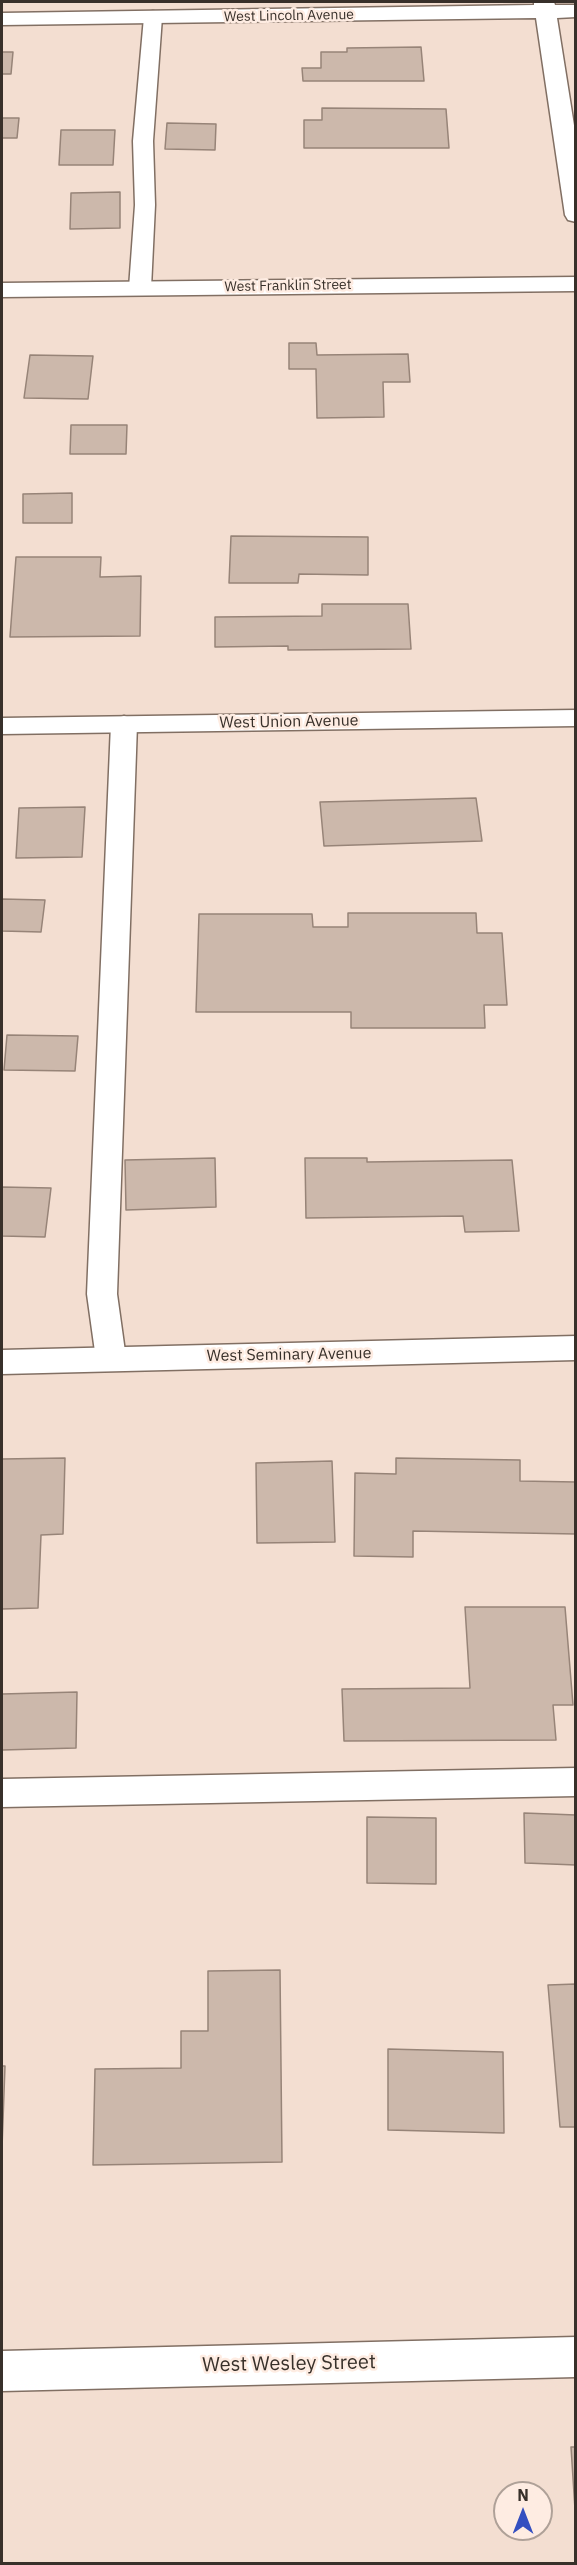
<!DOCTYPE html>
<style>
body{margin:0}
#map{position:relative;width:577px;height:2565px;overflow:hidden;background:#f3ded1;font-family:"IBM Plex Sans",sans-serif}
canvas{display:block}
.frame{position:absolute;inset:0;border:3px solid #38302a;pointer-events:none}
.north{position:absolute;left:493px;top:2481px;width:60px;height:60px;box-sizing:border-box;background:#feece2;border:2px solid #afa198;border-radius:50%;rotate:0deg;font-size:16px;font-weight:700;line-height:24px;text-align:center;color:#38302a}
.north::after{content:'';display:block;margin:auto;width:21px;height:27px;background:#344fc0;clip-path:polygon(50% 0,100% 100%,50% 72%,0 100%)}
</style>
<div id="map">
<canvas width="577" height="2565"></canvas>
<div class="frame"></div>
<div class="north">N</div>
</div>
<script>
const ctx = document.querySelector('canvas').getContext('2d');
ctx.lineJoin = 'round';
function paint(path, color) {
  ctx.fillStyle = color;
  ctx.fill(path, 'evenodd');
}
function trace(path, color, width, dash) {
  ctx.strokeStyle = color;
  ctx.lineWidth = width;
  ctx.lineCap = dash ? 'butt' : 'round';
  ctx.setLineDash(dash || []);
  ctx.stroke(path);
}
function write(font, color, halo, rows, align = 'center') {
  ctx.font = font + ' "IBM Plex Sans",sans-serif';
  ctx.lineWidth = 5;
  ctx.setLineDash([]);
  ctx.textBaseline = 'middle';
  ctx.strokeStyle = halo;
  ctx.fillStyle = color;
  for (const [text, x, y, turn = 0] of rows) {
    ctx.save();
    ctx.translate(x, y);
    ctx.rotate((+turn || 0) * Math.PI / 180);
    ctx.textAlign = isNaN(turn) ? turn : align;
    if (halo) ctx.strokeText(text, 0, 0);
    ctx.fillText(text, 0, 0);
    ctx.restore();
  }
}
const building = new Path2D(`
 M421 47 424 81H303L302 68H321V52H347V48Z
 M2 52H13L11 74H2Z
 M322 108 446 109 449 148H304V120H322Z
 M2 118H19L17 138H2Z
 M167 123 216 124 215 150 165 149Z
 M61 130H115L113 165H59Z
 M120 192V228L70 229 71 193Z
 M289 343H316L317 355 408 354 410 382H383L384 417 317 418 316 369H289Z
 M30 355 93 356 88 399 24 398Z
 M71 425H127L126 454H70Z
 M72 493V523H23V494Z
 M231 536 368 537V575L299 574 298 583H229Z
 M16 557H101L100 577 141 576 140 636 10 637Z
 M322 604H408L411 649 288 650V646L215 647V617L322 616Z
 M476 798 482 841 324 846 320 802Z
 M85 807 82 857 16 858 19 808Z
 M2 899 45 900 41 932 2 931Z
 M348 913H476L477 933H502L507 1005H484L485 1028H351V1012H196L199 914H312L313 927H348Z
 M7 1035 78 1036 75 1071 4 1070Z
 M215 1158 216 1207 126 1210 125 1160Z
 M305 1158H367V1162L512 1160 519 1231 465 1232 463 1216 306 1218Z
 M2 1187 51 1188 45 1237 2 1236Z
 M65 1458 63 1534 41 1535 38 1608 2 1609V1459Z
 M396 1458 520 1460V1481L576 1482V1534L413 1531V1557L354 1556 355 1473 396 1474Z
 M332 1461 335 1542 257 1543 256 1463Z
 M465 1607H565L573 1705H553L556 1740 344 1741 342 1689 470 1688Z
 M77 1692 76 1748 2 1750V1694Z
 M524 1813 576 1815V1865L525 1863Z
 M367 1817 436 1818V1884L367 1883Z
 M280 1970 282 2162 93 2165 95 2069 181 2068V2031H208V1971Z
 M576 1984V2127H560L548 1985Z
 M388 2049 503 2052 504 2133 388 2130Z
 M2 2066H5L2 2148Z
 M571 2447H576V2525Z`);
const service = new Path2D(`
 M153 11 160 13 162 17 153 141 155 205 151 288 148 293 140 294 132 293 129 288 135 205 133 141 144 17 146 13Z
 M124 716 133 719 137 724 117 1294 126 1359 122 1367 111 1370 100 1367 96 1359 87 1294 111 724 115 719Z
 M576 1768V1796L2 1807V1779Z`);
const minor = new Path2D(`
 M534 2H554L555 5H576V17L557 18 576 138V222L568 220 565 215 536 18 2 25V13L534 5Z
 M576 277V291L2 297V283Z
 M576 710V726L2 734V718Z
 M576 1336V1360L2 1374V1350Z`);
const tertiary = new Path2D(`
 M576 2337V2377L2 2391V2351Z`);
const farStreetnames = [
 ["West Lincoln Avenue",289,16,-1],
 ["West Franklin Street",288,286,-1]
];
const streetNames = [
 ["West Union Avenue",289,722,-1],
 ["West Seminary Avenue",289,1355,-1]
];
const nearStreetnames = [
 ["West Wesley Street",289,2364,-1]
];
paint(building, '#ccb8ab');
trace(building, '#978478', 1.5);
trace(service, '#816f63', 3);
trace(minor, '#816f63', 3);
trace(tertiary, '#816f63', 3);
paint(service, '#fff');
paint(minor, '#fff');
paint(tertiary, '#fff');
write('14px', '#38302a', '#feece2', farStreetnames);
write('16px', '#38302a', '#feece2', streetNames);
write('20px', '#38302a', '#feece2', nearStreetnames);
</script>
